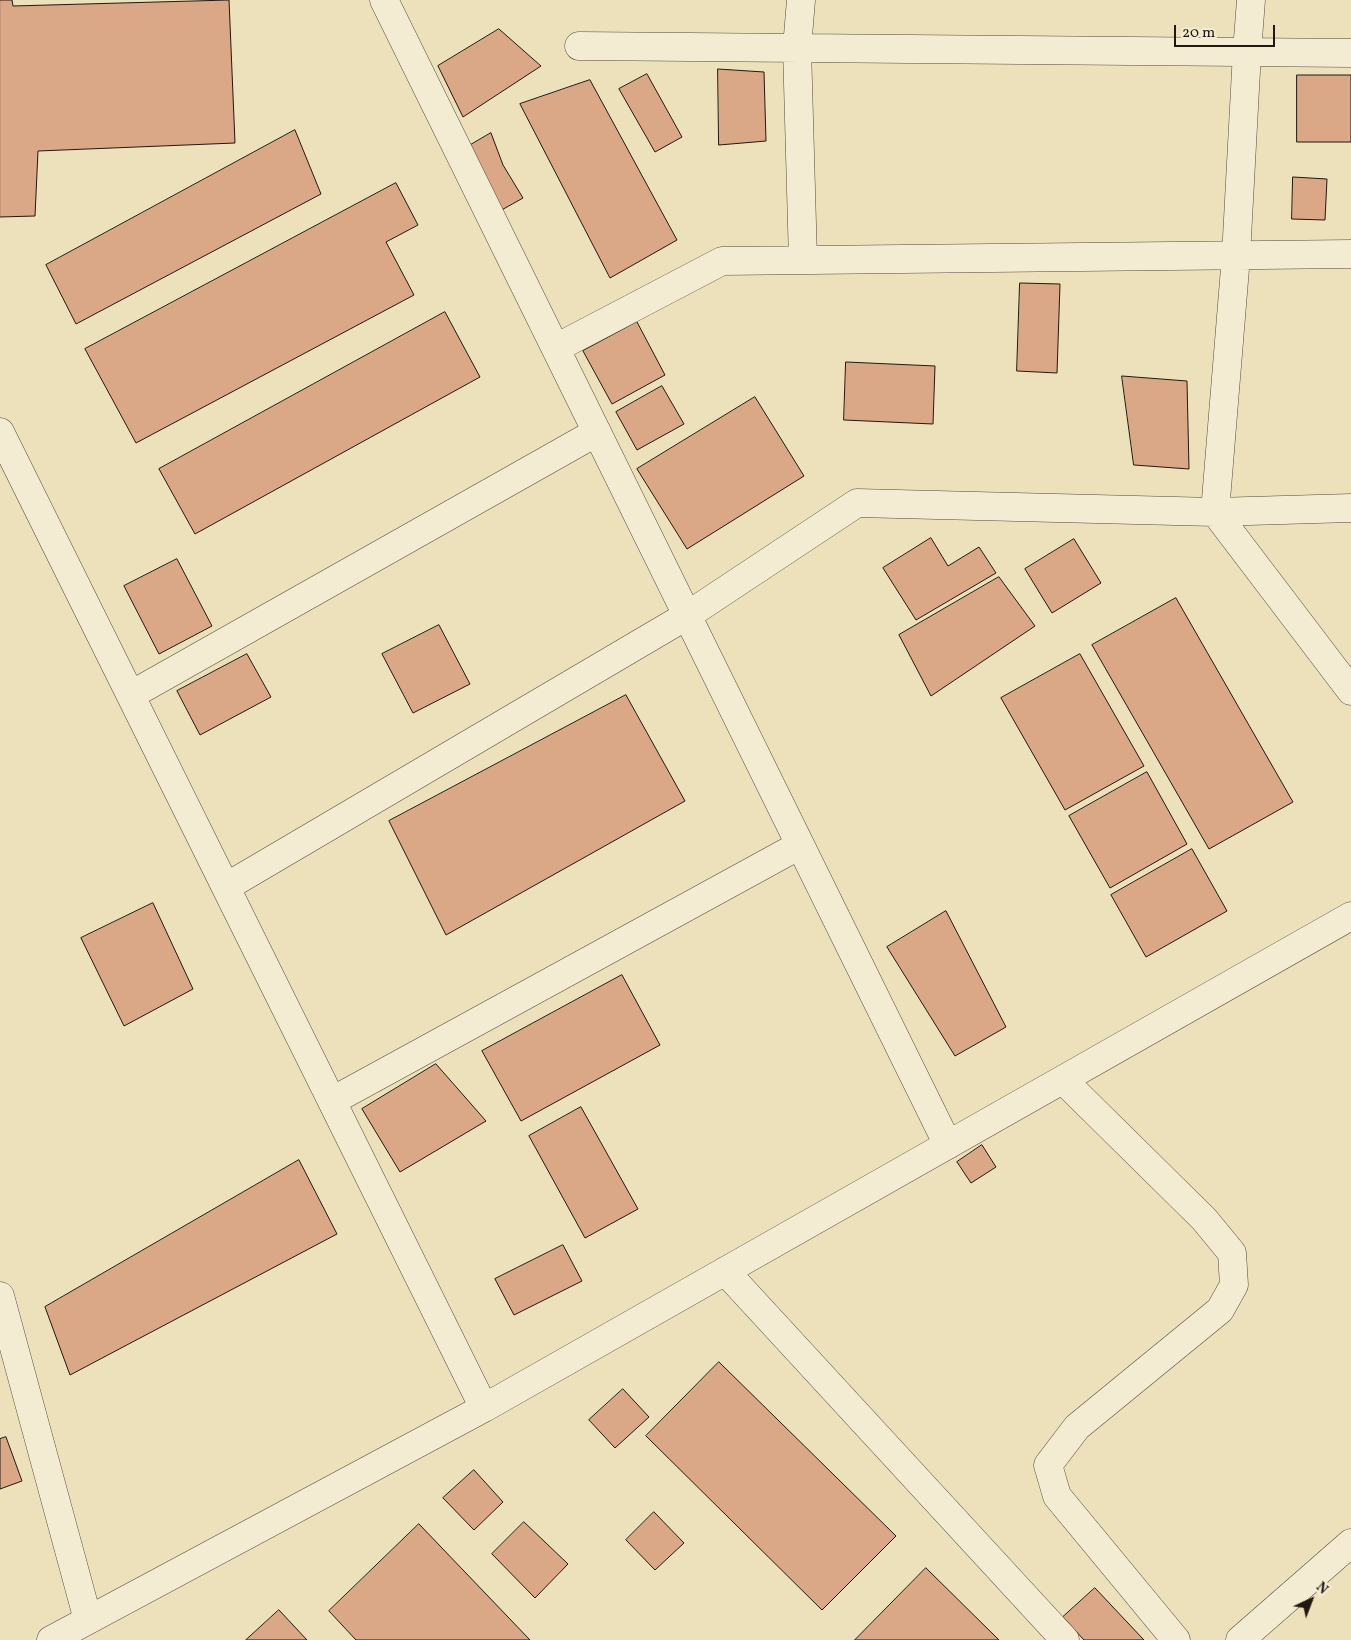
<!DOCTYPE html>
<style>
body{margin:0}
#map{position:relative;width:1351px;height:1640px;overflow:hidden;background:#ece1bb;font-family:Vollkorn,serif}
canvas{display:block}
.north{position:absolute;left:1286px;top:1575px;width:50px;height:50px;-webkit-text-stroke:4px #f3ecd3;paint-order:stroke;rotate:43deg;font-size:14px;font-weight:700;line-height:20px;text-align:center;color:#231711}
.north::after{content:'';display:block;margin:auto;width:18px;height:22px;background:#231711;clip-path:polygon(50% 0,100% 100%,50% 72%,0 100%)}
.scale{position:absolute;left:1174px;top:25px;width:101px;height:22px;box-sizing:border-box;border:2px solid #231711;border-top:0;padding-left:6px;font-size:15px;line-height:18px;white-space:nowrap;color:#231711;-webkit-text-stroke:4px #f3ecd3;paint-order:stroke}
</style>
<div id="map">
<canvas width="1351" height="1640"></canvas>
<div class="north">N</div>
<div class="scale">20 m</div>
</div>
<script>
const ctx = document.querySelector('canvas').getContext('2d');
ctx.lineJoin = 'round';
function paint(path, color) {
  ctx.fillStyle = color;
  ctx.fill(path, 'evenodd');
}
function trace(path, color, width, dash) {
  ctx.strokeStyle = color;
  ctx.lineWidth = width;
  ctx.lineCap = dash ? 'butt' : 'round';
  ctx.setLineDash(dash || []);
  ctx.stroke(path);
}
const building = new Path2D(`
 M0 0H12L13 6 229 0 235 143 38 151 35 216 0 217Z
 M499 29 541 66 463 117 438 66Z
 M718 69 764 72 766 141 719 145Z
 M647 74 682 137 655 152 619 89Z
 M1297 75H1351V142H1297Z
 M590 80 677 240 610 278 520 104Z
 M295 130 321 194 76 324 46 265Z
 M491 133 503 165 523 198 498 212 462 150Z
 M1293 177 1327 179 1325 220 1292 219Z
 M396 183 418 225 386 242 414 295 136 443 85 349Z
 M1020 283 1060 284 1057 373 1017 371Z
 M445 312 480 377 195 534 159 469Z
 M637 322 665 375 612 404 583 351Z
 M846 362 935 366 933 424 844 420Z
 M1122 376 1187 381 1189 469 1134 465Z
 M662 386 684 424 637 450 616 412Z
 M755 397 804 476 687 549 637 469Z
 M931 538 948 566 979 547 996 573 916 620 883 568Z
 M1074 539 1101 583 1052 613 1025 569Z
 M177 559 212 626 159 654 124 586Z
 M999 577 1035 626 931 696 899 635Z
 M1176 598 1293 802 1209 849 1092 645Z
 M439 625 470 684 413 713 382 654Z
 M247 654 271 697 200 735 177 691Z
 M1080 654 1144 766 1065 810 1001 698Z
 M626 695 685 801 446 935 389 821Z
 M1147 772 1187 844 1110 888 1069 816Z
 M1192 849 1227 911 1146 957 1111 895Z
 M153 903 193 989 124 1026 81 938Z
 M946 911 1006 1027 955 1056 887 947Z
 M622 975 660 1045 521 1121 482 1051Z
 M436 1064 486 1121 400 1172 362 1109Z
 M581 1107 638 1209 585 1238 529 1136Z
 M982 1145 996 1167 971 1183 957 1162Z
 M299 1160 337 1234 70 1375 45 1307Z
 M563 1245 582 1281 514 1315 495 1279Z
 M719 1362 896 1536 822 1610 646 1436Z
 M623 1389 649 1417 615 1448 589 1420Z
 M6 1437 22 1481 0 1489V1439Z
 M474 1470 503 1502 474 1530 443 1498Z
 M654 1512 684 1543 655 1570 626 1540Z
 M524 1522 568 1564 535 1598 492 1554Z
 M419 1524 530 1640H356L329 1611Z
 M926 1568 999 1640H855Z
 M1095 1588 1144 1640H1084L1063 1617Z
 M279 1610 307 1640H246Z`);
const minor = new Path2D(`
 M384 0 948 1145
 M801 0 797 48 803 260
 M1251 0 1247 52 1236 256 1215 512 1351 691
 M579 46 1351 53
 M556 348 722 261 1351 254
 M0 432 484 1408
 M131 695 597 432
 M226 887 688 615 857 503 1215 512 1351 508
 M1063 1080 1204 1219 1232 1253 1234 1285 1220 1310 1077 1427 1048 1465 1057 1496 1176 1640
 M332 1101 800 845
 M725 1271 1065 1640
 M0 1296 88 1620
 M51 1640 484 1408 1351 916
 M1240 1640 1351 1543`);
paint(building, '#daa886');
trace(building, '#231711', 1);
trace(minor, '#554a3c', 29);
trace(minor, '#f3ecd3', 28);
</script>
